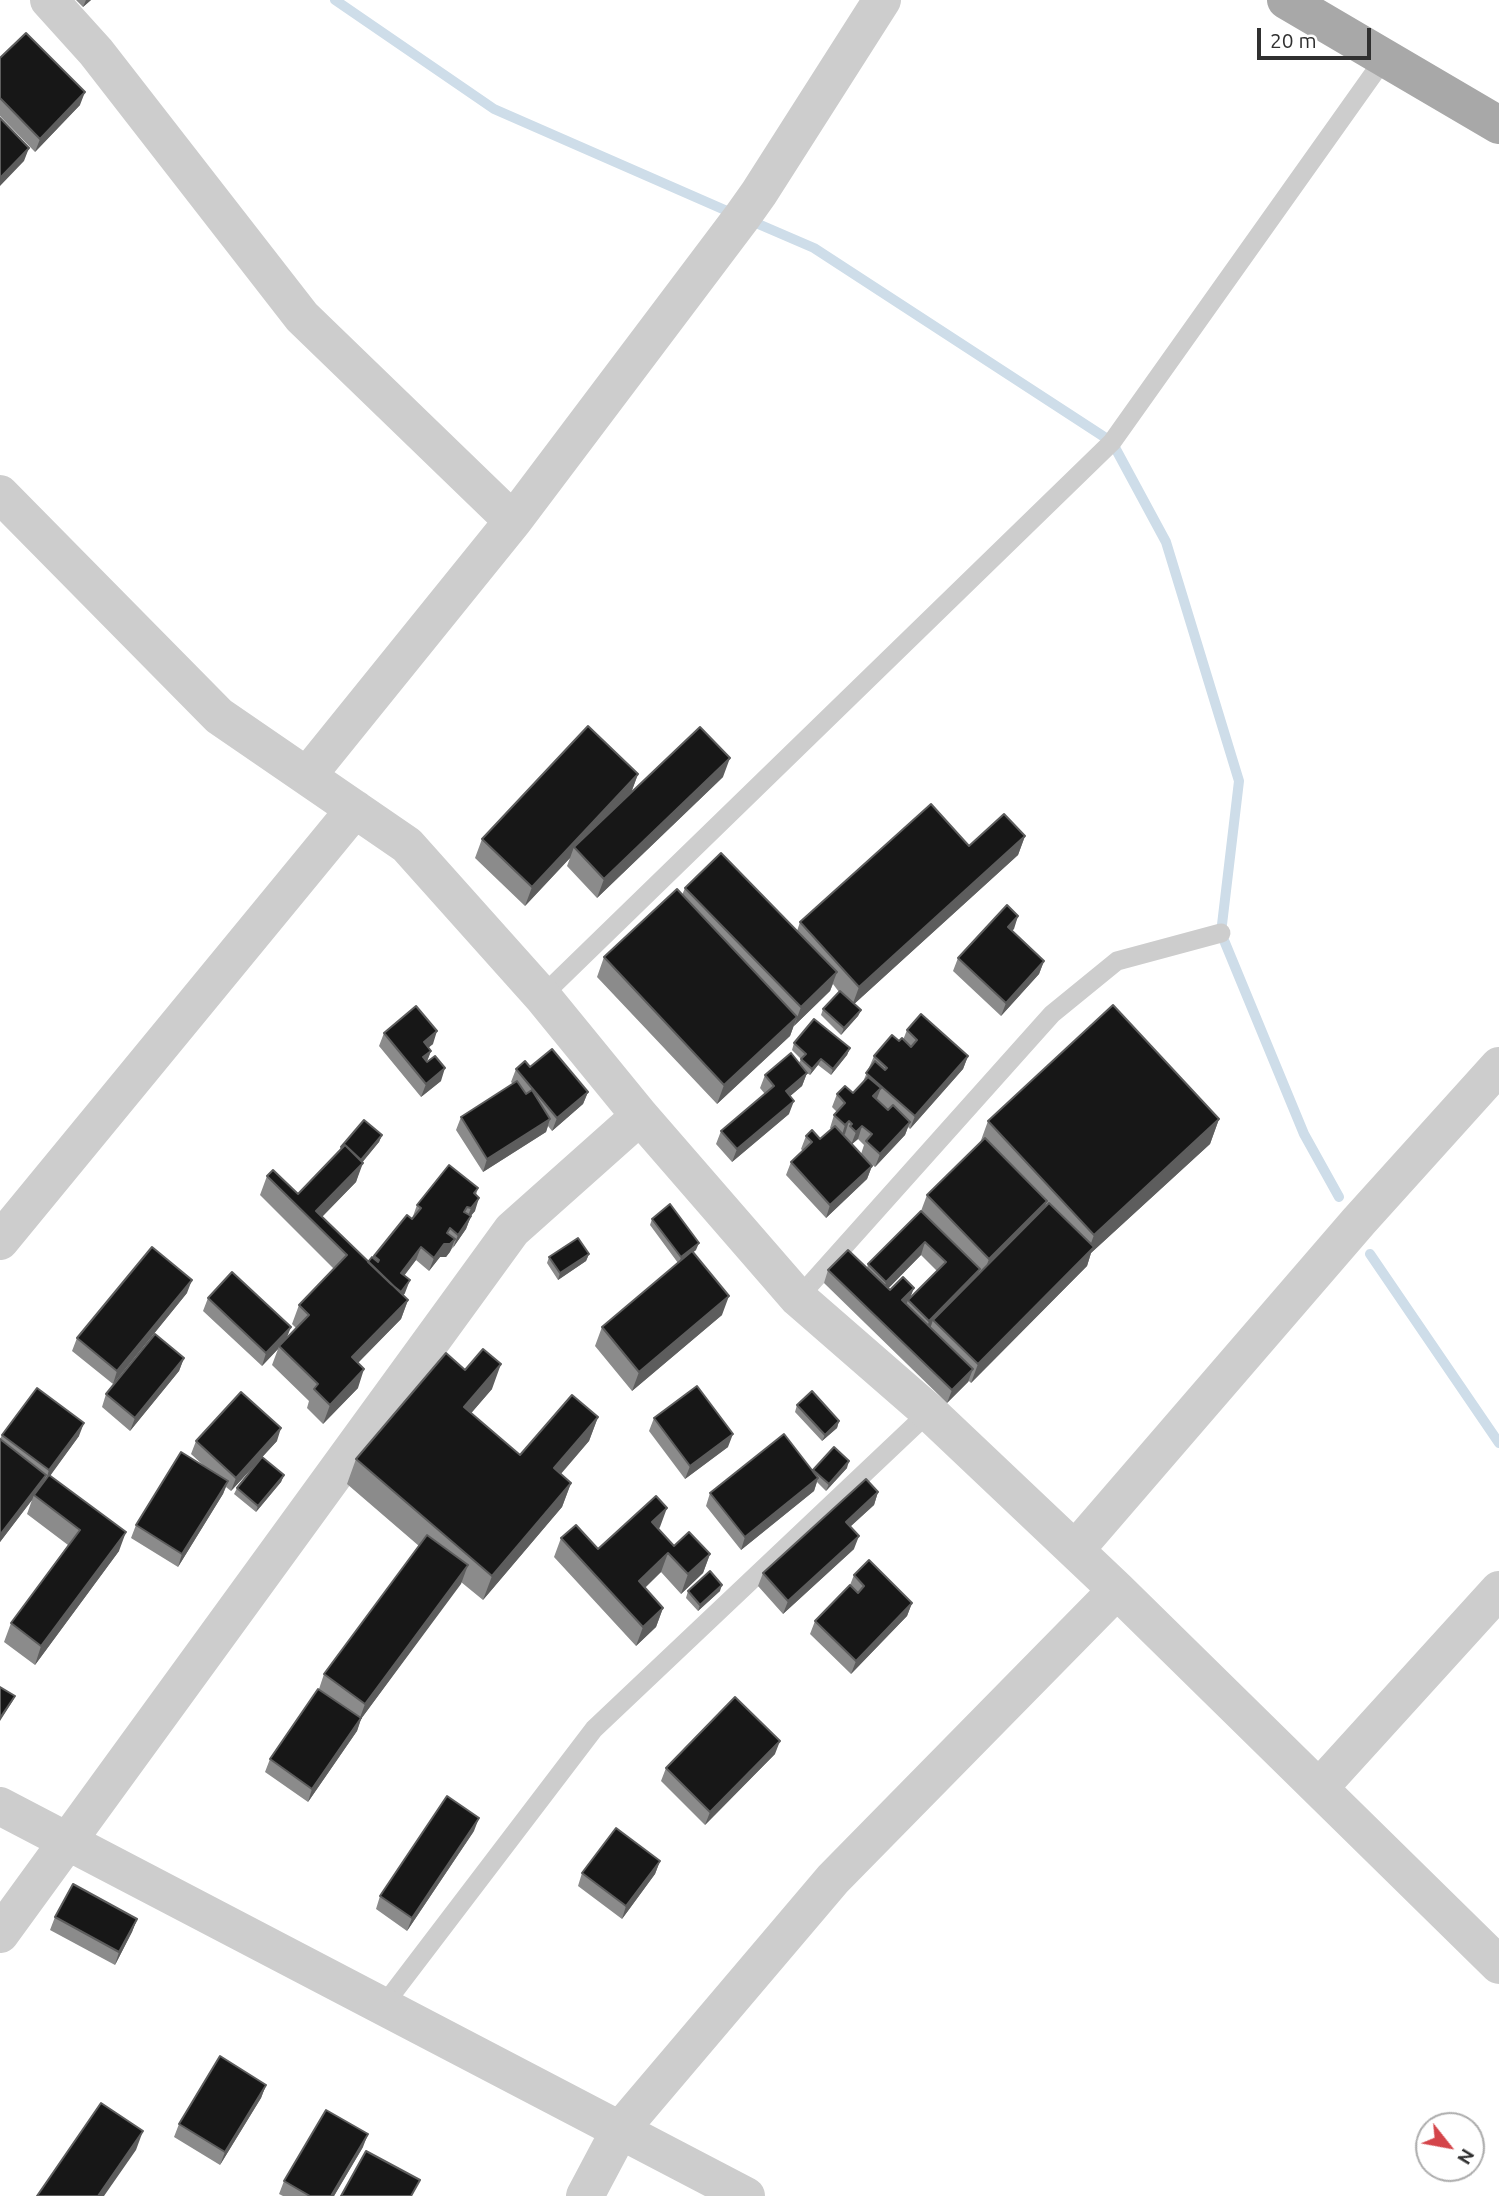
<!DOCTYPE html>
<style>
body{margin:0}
#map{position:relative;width:1499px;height:2196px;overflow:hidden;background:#fff;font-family:Ubuntu,sans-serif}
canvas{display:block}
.north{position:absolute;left:1415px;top:2112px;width:70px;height:70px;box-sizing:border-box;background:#fff;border:2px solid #acacac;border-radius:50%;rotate:121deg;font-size:19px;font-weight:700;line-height:28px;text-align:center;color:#303030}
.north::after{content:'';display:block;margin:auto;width:24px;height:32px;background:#d4454a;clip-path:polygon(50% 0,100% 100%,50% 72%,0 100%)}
.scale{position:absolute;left:1257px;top:28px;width:114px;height:32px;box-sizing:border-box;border:4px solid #303030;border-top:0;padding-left:9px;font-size:21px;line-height:24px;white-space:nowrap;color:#303030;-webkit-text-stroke:5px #fff;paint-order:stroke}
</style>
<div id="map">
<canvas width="1499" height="2196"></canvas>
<div class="north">N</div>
<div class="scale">20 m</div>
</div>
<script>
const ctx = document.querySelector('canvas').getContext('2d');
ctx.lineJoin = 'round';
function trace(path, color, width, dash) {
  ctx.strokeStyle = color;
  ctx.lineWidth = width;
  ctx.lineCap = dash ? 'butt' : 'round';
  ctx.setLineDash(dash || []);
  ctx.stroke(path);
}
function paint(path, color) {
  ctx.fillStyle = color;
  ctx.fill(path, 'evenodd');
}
const stream = new Path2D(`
 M335 0 494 109 734 214
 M749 220 814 248 1112 442 1166 542 1239 781 1221 933 1304 1134 1339 1197
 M1370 1254 1499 1443`);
const lane = new Path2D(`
 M542 996 1112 442 1384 59
 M798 1298 1052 1014 1117 961 1221 933
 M383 2006 594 1729 929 1412`);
const street = new Path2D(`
 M49 0 96 52 302 317 513 521
 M0 494 219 716 407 845 542 996 640 1116 798 1298 929 1412 1117 1590 1499 1965
 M307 776 513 521 742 217 759 193 882 0
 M0 1241 355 809
 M1075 1550 1359 1221 1499 1066
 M1319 1788 1499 1590
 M0 1806 746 2196
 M0 1934 512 1230 640 1116
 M585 2196 620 2130 833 1879 1117 1590`);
const primary = new Path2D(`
 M1286 0 1499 125`);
const wall = new Path2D(`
 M76 0H91L83 7Z
 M0 58 80 105 35 152 0 116Z
 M638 774 631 793 723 777 597 898 567 866 570 858 525 906 475 858 482 839Z
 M1025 836 1018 855 854 1004 861 1010 858 1016 841 1035 821 1015 823 1009 839 992 833 984 830 991 794 1026V1025L790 1036 717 1104 597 977 604 957 682 895 685 888 797 931 800 922 969 846Z
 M1018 916 1012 931 1044 961 1039 974 1001 1016 953 971 958 958Z
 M907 1030 968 1056 963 1069 910 1129 908 1127 905 1135 875 1167 863 1157 872 1166 867 1179 826 1218 786 1175 791 1162 803 1151 801 1149 806 1136 820 1139 831 1129 830 1128 834 1115 837 1112 832 1107 837 1094 853 1093 862 1084 874 1056 903 1040ZM858 1139 864 1145 861 1154 852 1144Z
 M384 1033 433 1044 428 1048 431 1051 427 1061 441 1081 421 1097 379 1046Z
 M794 1043 850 1048 847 1055 831 1075 818 1065 810 1075 807 1073 802 1086 790 1096 789 1114 732 1162 716 1144 721 1131 765 1094 760 1088 765 1075 799 1063 801 1059 792 1050Z
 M530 1067 588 1092 583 1104 552 1131 548 1126 546 1132 483 1172 456 1130 461 1117 513 1084 511 1082 516 1069Z
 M1219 1119 1210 1144 1091 1253 1087 1266 971 1383 969 1381 947 1403 824 1283 828 1270 867 1268 868 1264 921 1211 927 1195 980 1143 988 1121ZM921 1255 937 1271 911 1298 890 1290 888 1288Z
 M382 1135 379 1142 362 1162 356 1182 322 1217 368 1262 412 1219 417 1205 478 1188 476 1195 475 1211 471 1216 466 1229 446 1257H440L429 1271 416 1260 404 1276 405 1293 403 1296 408 1300 401 1319 358 1363V1388L323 1424 307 1408 309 1401 272 1365 278 1349 262 1366 203 1311 208 1298 287 1338 296 1328 292 1324 299 1305 334 1269 260 1195 267 1176 298 1194 340 1151 341 1147Z
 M652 1219 696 1250 693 1252 722 1315 632 1391 595 1346 602 1327 678 1263 650 1225Z
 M589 1254 586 1261 558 1280 547 1263 549 1257Z
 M187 1293 113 1384 72 1351 77 1338Z
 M184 1358 179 1371 130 1431 102 1407 106 1394Z
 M465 1370 492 1389 471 1413 520 1455 598 1417 589 1441 561 1474 571 1483 562 1507 483 1600 461 1582 361 1719 357 1731 308 1802 265 1772 270 1759 319 1689 324 1674 419 1546 347 1484 356 1459Z
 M797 1405 839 1421 837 1428 822 1441 795 1412Z
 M654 1418 728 1447 685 1479 649 1431Z
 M2 1435 79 1436 50 1475 119 1551 35 1665 4 1642 11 1623 68 1545 27 1514 32 1500 0 1542V1439Z
 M196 1441H277L231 1491 226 1487 223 1494 178 1567 131 1538 136 1525 204 1466 191 1454Z
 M847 1468 826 1491 817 1482 814 1491 741 1550 706 1506 710 1493 813 1470Z
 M284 1475 281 1482 256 1512 234 1494 237 1488Z
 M878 1492 874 1505 850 1527 854 1549 783 1614 758 1586 763 1573Z
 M660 1527 659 1529 674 1546 710 1554 703 1573 681 1594 661 1572 645 1588 663 1608 656 1627 636 1646 554 1557 561 1538 598 1549Z
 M854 1575 912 1603 907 1616 851 1674 810 1634 815 1621 850 1585Z
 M688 1591H720L698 1611 686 1598Z
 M775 1754 705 1825 661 1781 666 1768Z
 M474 1831 407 1931 376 1909 380 1896Z
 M660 1861 655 1874 622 1919 578 1886 582 1873Z
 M55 1917 137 1919 132 1932 115 1965 50 1930Z
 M266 2085 261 2098 220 2165 174 2137 179 2124Z
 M363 2147 334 2196H283L279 2194 284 2181Z`);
const shadedWall = new Path2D(`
 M86 0H91L83 7Z
 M85 92 80 105 35 152 40 139Z
 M29 148 24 161 0 186V178Z
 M730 758 723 777 597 898 604 879Z
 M638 774 631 793 574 847 570 858 525 906 532 887Z
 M1025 836 1018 855 852 1006 859 987Z
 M1018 916 1014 929 1003 940 1008 927Z
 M1044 961 1039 974 1001 1016 1006 1003Z
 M837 972 830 991 794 1026 801 1007Z
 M861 1010 858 1016 841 1035 844 1028Z
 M797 1017 790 1036 717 1104 724 1085Z
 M437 1031 433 1044 419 1055 424 1042Z
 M850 1048 847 1055 831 1075 833 1069Z
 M431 1051 426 1064 423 1057Z
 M968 1056 963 1069 910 1129 915 1116Z
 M821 1059 818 1065 810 1075 812 1069Z
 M445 1068 441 1081 421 1097 426 1084Z
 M807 1073 802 1086 781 1104 786 1091Z
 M881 1088 876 1101 873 1096Z
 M588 1092 583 1104 552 1131 557 1118Z
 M794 1101 789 1114 732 1162 737 1149Z
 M550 1119 546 1132 483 1172 487 1159Z
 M1219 1119 1210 1144 1091 1253 1087 1266 971 1383 978 1364 1087 1254 1094 1235Z
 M849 1121 845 1134 841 1138 845 1125Z
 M910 1122 905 1135 875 1167 880 1154Z
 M862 1126 858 1139 851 1145 856 1132Z
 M382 1135 379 1142 357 1169 359 1162Z
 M363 1163 356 1182 315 1224 316 1211Z
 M872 1166 867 1179 826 1218 830 1205Z
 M479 1198 475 1211 466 1221 471 1208Z
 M1047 1201 1040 1220 982 1278 989 1259Z
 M471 1216 466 1229 453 1248 458 1235Z
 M455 1239 450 1252 446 1257H440L429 1271 434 1258 444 1244Z
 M925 1242 921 1255 882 1295 886 1282Z
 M699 1243 696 1250 679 1264 681 1257Z
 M421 1247 416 1260 396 1286 401 1273Z
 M589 1254 586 1261 558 1280 560 1273Z
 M980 1269 975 1282 933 1320 930 1329 925 1334 929 1321Z
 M192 1280 187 1293 113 1384 117 1371Z
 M410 1280 405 1293 396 1305 401 1292Z
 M914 1288 909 1301 908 1300 907 1303 897 1313 902 1300Z
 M729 1296 722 1315 632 1391 639 1372Z
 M408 1300 401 1319 345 1376 352 1357Z
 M291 1327 286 1340 279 1346 278 1349 262 1366 266 1353Z
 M184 1358 179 1371 130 1431 135 1418Z
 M501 1364 492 1389 455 1432 464 1407Z
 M364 1369 358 1388 323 1424 330 1405Z
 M973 1369 968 1382 947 1403 952 1390Z
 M598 1417 589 1441 545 1492 554 1468Z
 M839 1421 837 1428 822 1441 825 1435Z
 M84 1423 79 1436 45 1483 49 1470Z
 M281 1428 277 1441 231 1491 236 1478Z
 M733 1434 728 1447 685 1479 690 1466Z
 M849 1461 847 1468 826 1491 829 1484Z
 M46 1475 42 1488 34 1495 32 1500 0 1542V1535Z
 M284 1475 281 1482 256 1512 258 1506Z
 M818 1478 814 1491 741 1550 745 1537Z
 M228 1481 223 1494 178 1567 182 1554Z
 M571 1483 562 1507 483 1600 492 1576Z
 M878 1492 874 1505 841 1535 846 1522Z
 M667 1508 660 1527 645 1541 652 1522Z
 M126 1532 119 1551 35 1665 41 1646Z
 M859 1536 854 1549 783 1614 788 1601Z
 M668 1553 661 1572 632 1600 639 1581Z
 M710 1554 703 1573 681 1594 688 1574Z
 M468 1565 461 1584 361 1719 357 1731 308 1802 312 1789 358 1723 365 1704Z
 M722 1585 720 1591 698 1611 700 1605Z
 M912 1603 907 1616 851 1674 856 1661Z
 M663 1608 656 1627 636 1646 643 1627Z
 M15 1696 12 1702 0 1721V1718Z
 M780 1741 775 1754 705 1825 710 1812Z
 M479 1818 474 1831 407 1931 412 1918Z
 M660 1861 655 1874 622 1919 626 1906Z
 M137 1919 132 1932 115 1965 119 1952Z
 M266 2085 261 2098 220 2165 225 2152Z
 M143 2131 136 2150 104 2196H98Z
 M368 2134 363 2147 334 2196H331Z`);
const building = new Path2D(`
 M26 33 85 92 40 139 0 98V58Z
 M0 118 29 148 0 178Z
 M588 726 638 774 532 887 482 839Z
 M700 727 730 758 604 879 574 847Z
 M931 804 969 846 1004 814 1025 836 859 987 800 922Z
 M721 853 837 972 801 1007 685 888Z
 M677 889 797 1017 724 1085 604 957Z
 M1007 905 1018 916 1008 927 1044 961 1006 1003 958 958Z
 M840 991 861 1010 844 1028 823 1009Z
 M1113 1005 1219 1119 1094 1235 988 1121Z
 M416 1006 437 1031 424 1042 431 1051 423 1057 427 1062 435 1056 445 1068 426 1084 384 1033Z
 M921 1014 968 1056 915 1116 866 1073 875 1061 885 1070 887 1068 874 1056 892 1035 899 1041 902 1038 911 1047 917 1040 907 1030Z
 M814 1019 850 1048 833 1069 821 1059 812 1069 801 1059 806 1054 794 1043Z
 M552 1049 588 1092 557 1118 516 1069 525 1061 530 1067Z
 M791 1053 807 1073 786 1091 794 1101 737 1149 721 1131 774 1086 765 1075Z
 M868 1077 881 1088 873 1096 888 1110 893 1105 910 1122 880 1154 866 1141 872 1134 862 1126 856 1132 850 1126 852 1124 849 1121 845 1125 834 1115 845 1103 837 1094 845 1086 853 1093Z
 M517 1081 526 1094 532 1090 550 1119 487 1159 461 1117Z
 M364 1120 382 1135 361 1160 345 1145 342 1148 341 1147Z
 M835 1126 872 1166 830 1205 791 1162 812 1142 806 1136 812 1130 820 1139Z
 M985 1138 1047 1201 989 1259 927 1195Z
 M345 1145 363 1163 316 1211 408 1300 352 1357 364 1369 330 1405 314 1389 318 1384 279 1346 309 1315 299 1305 347 1255 267 1176 273 1170 298 1194Z
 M449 1165 478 1188 474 1193 479 1198 471 1208 467 1207 464 1212 471 1216 458 1235 450 1228 447 1233 455 1239 450 1244H444L434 1258 421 1247 401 1273 410 1280 401 1292 391 1284 368 1262 372 1257 378 1262 379 1260 374 1256 407 1215 412 1219 421 1208 417 1205Z
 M1049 1203 1094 1247 978 1364 933 1320Z
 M670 1204 699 1243 681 1257 652 1219Z
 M921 1211 980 1269 929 1321 908 1300 946 1262 925 1242 886 1282 868 1264Z
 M578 1238 589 1254 560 1273 549 1257Z
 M152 1247 192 1280 117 1371 77 1338Z
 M848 1250 890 1290 903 1277 914 1288 902 1300 973 1369 952 1390 828 1270Z
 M692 1251 729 1296 639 1372 602 1327Z
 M232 1272 291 1327 266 1353 208 1298Z
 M155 1334 184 1358 135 1418 106 1394Z
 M483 1349 501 1364 464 1407 520 1455 572 1395 598 1417 554 1468 571 1483 492 1576 356 1459 446 1353 465 1370Z
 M697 1386 733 1434 690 1466 654 1418Z
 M37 1388 84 1423 49 1470 2 1435Z
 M812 1391 839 1421 825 1435 797 1405Z
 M241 1392 281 1428 236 1478 196 1441Z
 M784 1434 818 1478 745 1537 710 1493Z
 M0 1439 46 1475 0 1535Z
 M834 1447 849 1461 829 1484 813 1470Z
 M181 1452 228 1481 182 1554 136 1525Z
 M262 1457 284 1475 258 1506 237 1488Z
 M49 1475 126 1532 41 1646 11 1623 80 1530 34 1495Z
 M866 1479 878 1492 846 1522 859 1536 788 1601 763 1573Z
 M656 1496 667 1508 652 1522 674 1546 689 1532 710 1554 688 1574 668 1553 639 1581 663 1608 643 1627 561 1538 576 1525 598 1549Z
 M427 1535 468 1565 365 1704 324 1674Z
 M869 1560 912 1603 856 1661 815 1621 850 1585 858 1593 864 1586 854 1575Z
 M710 1571 722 1585 700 1605 688 1591Z
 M0 1687 15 1696 0 1718Z
 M318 1689 361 1718 312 1789 270 1759Z
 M735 1697 780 1741 710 1812 666 1768Z
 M447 1796 479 1818 412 1918 380 1896Z
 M616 1828 660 1861 626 1906 582 1873Z
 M73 1884 137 1919 119 1952 55 1917Z
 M220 2056 266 2085 225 2152 179 2124Z
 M101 2103 143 2131 98 2196H37Z
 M326 2110 368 2134 331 2196H310L284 2181Z
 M366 2151 420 2180 411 2196H341Z`);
trace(stream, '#cedde9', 10);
trace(lane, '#cdcdcd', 19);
trace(street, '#cdcdcd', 38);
trace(primary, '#a8a8a8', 38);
paint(wall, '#8b8b8b');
paint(shadedWall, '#5d5d5d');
paint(building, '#171717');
trace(building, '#5d5d5d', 2);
</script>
